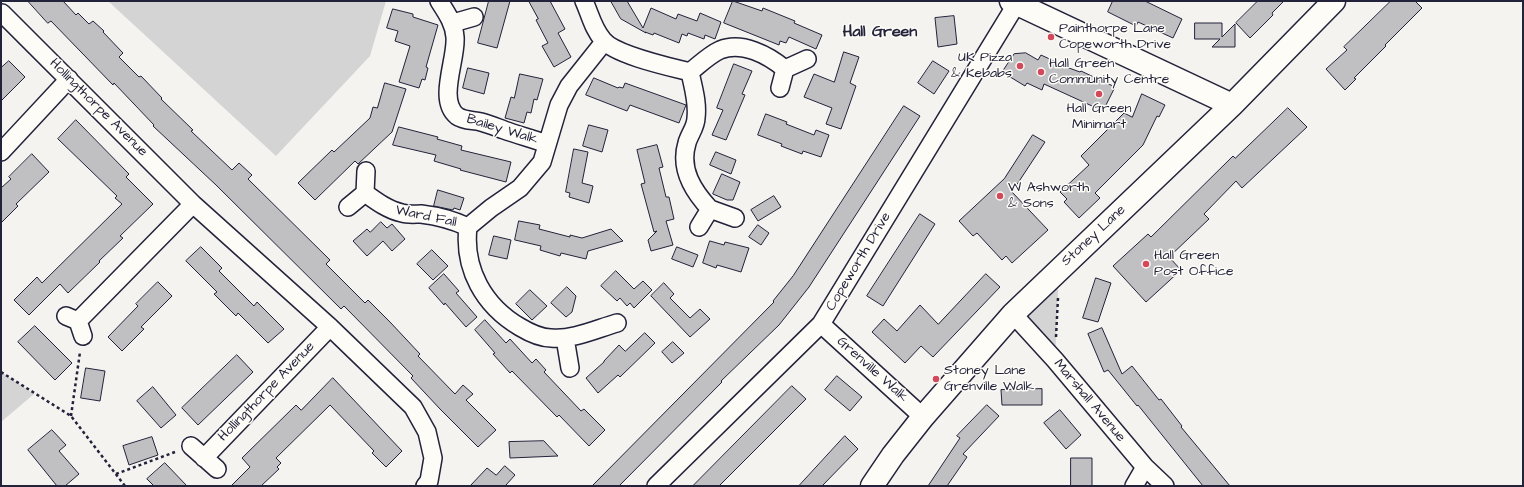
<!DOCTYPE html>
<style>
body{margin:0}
#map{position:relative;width:1524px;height:487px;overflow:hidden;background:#f4f3ef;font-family:"Architects Daughter",sans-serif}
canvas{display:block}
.frame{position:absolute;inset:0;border:2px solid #22223b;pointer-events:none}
</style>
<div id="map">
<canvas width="1524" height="487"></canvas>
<div class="frame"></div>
</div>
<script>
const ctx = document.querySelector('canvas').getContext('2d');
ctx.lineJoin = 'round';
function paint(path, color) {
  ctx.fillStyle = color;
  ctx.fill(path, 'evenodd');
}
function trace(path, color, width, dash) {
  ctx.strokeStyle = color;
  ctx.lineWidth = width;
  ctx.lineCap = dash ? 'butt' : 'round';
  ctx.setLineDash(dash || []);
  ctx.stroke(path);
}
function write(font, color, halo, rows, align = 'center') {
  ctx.font = font + ' "Architects Daughter",sans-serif';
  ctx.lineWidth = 3;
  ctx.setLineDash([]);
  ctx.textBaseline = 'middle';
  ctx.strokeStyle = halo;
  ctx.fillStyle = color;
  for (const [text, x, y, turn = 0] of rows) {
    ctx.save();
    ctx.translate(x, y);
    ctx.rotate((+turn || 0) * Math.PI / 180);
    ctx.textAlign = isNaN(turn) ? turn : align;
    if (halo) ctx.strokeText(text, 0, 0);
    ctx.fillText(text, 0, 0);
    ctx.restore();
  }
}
const green = new Path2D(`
 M108 1H386L370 56 276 156Z
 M1059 269 1055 360 1013 314Z
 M1 372 34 394 1 422Z`);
const building = new Path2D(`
 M28 1H63L76 15 78 13 89 24 93 21 104 31 103 32 123 53 119 57 139 77 141 76 162 98 161 99 193 130 191 131 232 170 239 163 252 175 248 179 330 260 326 264 365 303 368 300 390 322 420 354 418 356 455 394 463 385 473 394 466 400 496 430 478 447 440 409 411 378 413 376 344 306 341 309 216 185 153 126 154 125 114 83 113 85 51 21 48 23Z
 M489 1H510L497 48 478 43Z
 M529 1H550L565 29 558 33 571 57 554 67 542 46 548 43 536 20 538 19Z
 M611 1H627L643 28 651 8 676 19 678 14 697 21 700 13 721 22 715 39 705 35 704 39 688 33 687 36 682 34 679 43 654 33 653 35 645 32 646 33 621 19Z
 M733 1 762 11 763 8 795 21 794 23 822 35 816 49 789 37 786 43 780 41 779 45 724 23Z
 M1113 1H1145L1182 19 1173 38 1138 22 1136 26 1108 12Z
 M1258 1H1284L1272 13 1273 15 1250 38 1236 23Z
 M1391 1H1415L1422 8 1385 45 1386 46 1354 78 1356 79 1345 90 1326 69 1347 50 1344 47Z
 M393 9 413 14V17L438 25 426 67 428 68 425 80 422 79 419 88 399 82 410 46 395 41 398 31 387 28Z
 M954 16 957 44 938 47 935 18Z
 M1195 23H1222V37L1235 24V47H1212L1220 39H1195Z
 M844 52 859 57 850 83 856 86 841 129 826 124 832 108 804 97 814 74 834 82Z
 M1026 53 1038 60 1041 55 1069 68 1080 72 1081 71 1115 87 1103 111 1044 84 1042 90 1027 83 1025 86 1002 72 1014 54Z
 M9 61 25 77 1 101V68Z
 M933 61 949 71 934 94 918 83Z
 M734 64 752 71 742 94 745 95 726 140 712 135 723 110 717 108Z
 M468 68 489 73 484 94 463 88Z
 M520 74 543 79 537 100 534 99 531 113 527 112 524 123 505 118 511 97 514 98Z
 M594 78 618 88 619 87 623 88 625 83 686 105 679 123 630 105 627 111 586 95Z
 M385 83 406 89 392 132 358 164 355 161 315 200 298 183 332 150 334 152 370 118 373 107 377 108Z
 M1142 94 1165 105 1159 117 1157 116 1143 145 1095 193 1100 198 1079 218 1064 202 1067 199 1060 192 1089 165 1081 156 1124 113 1132 117Z
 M904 106 920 116 809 287 779 325 721 381 722 382 619 486H592L774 302 773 301 793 276Z
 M1288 108 1307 127 1242 188 1236 181 1204 214 1209 219 1169 257 1181 270 1146 302 1113 266 1148 234 1151 237 1233 156 1235 158Z
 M766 114 787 122 786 124 814 135 816 130 829 135 821 157 803 151 802 154 781 146 782 144 758 135Z
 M76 120 129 174 126 177 153 204 120 236 123 238 99 261 100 262 68 293 60 284 29 315 14 300 37 277 42 283 122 204 115 198 117 196 58 139Z
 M589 125 608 130 602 152 583 146Z
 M399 127 438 137 437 139 462 146 461 150 511 162 506 182 460 170 461 169 434 161 436 155 393 145Z
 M1033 135 1045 142 1012 192 1048 230 1012 263 1006 256 1002 260 977 233 973 236 959 221 1004 179Z
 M657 145 663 167 659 168 666 197H669L674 219 666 221 673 245 651 251 648 240 657 231 654 232 641 184 645 183 637 150Z
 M574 149 588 152 582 183 593 186 589 203 569 197 570 193 566 192Z
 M716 152 736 160 731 174 710 165Z
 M32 154 49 172 16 204 18 206 1 223V188L11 179 9 177Z
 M722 174 740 182 733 200H727L713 194Z
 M438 190 464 198 460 210 454 208 453 210 434 206Z
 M774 196 781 207 758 221 751 210Z
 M920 214 935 224 883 306 867 296Z
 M519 221 540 225 539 229 570 237V235L582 238 611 229 623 241 588 251 586 259 561 253 560 256 540 250 541 246 515 240Z
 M381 222 387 228 392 224 405 239 392 251 383 241 367 256 353 241 367 229 370 232Z
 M758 225 769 233 761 245 749 237Z
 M494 236 511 240 507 259 489 255Z
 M710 241 724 245 725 242 749 248 741 272 717 265 716 268 703 263Z
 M201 247 222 268 219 271 254 306 257 302 284 329 268 343 238 313 236 316 214 294 217 292 186 261Z
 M677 247 698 255 693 267 672 259Z
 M432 250 448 266 433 280 417 264Z
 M616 271 634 289 643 281 652 290 634 308 630 303 627 306 620 298 617 301 601 286Z
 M444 274 459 291 456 293 477 317 466 327 445 303 444 305 429 288Z
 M986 274 1000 287 933 357 921 346 905 363 872 332 884 319 897 331 920 305 938 324Z
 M1096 278 1111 283 1098 322 1083 318Z
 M158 282 172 296 141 327 144 329 122 351 108 337 138 306 136 304Z
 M664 283 674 294 670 298 690 318 700 309 710 319 690 337 651 296Z
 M567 287 576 296 572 312 566 317 551 303Z
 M530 290 547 306 532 320 516 304Z
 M485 320 506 343 510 339 532 363 536 359 546 370 544 372 581 411 584 409 605 430 589 446 559 415 557 417 512 371 510 373 493 354 495 353 475 330Z
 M35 326 72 363 55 380 18 342Z
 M1102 328 1122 374 1132 366 1159 400 1161 399 1182 426 1181 427 1230 486H1203L1138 405 1137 406 1108 370 1104 372 1088 334Z
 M645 333 655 343 620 377 618 375 598 393 586 378 604 362V361L619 345 625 351Z
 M673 342 684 353 672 363 662 352Z
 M237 355 253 372 198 425 182 408Z
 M86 368 105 371 100 401 81 398Z
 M837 376 862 397 850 411 825 390Z
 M333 378 402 451 386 467 372 453 374 451 330 405 276 458 281 463 277 467 279 469 261 486H231L250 467 242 458 296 405 301 410Z
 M792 386 806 399 719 486H693Z
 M153 387 176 415 161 428 137 401Z
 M1042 389V405H1002L1001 390Z
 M987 405 999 416 963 454 967 457 947 486H928L960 438 957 436Z
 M1060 410 1081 435 1066 449 1044 423Z
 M52 430 66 445 59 451 79 474 65 486H57L28 450Z
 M845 436 858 449 822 486H799Z
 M152 437 158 455 129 465 123 446Z
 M544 441 558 456 510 458 509 442Z
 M1071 458H1092V486H1071Z
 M165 463 187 486H154L147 479Z
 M505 466 515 475 506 485 507 486H470L487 468 496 475Z`);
const path = new Path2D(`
 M1056 337 1058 298
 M1 372 71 416 125 486
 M71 416 80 352
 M116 474 175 452`);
const street = new Path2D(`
 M439 1C446 12 454 23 455 37 457 59 437 100 457 116 464 121 473 120 481 122 489 124 496 127 504 130 518 135 533 139 547 144
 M584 1C590 14 593 29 603 40 615 55 670 67 690 72
 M2 13 193 204 330 327 413 407 427 432 433 458 429 481 425 486
 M453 23 474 17
 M604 42 569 86 559 105 542 162 520 188 491 208 468 227C463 269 484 306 520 327 530 333 540 338 551 338 573 340 596 329 617 323
 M690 72C693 87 698 102 696 118 696 127 689 135 687 143 679 169 693 191 710 209
 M690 72C699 65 709 55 720 50 742 41 768 55 785 69
 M780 88 785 69 807 59
 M1 152 69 79
 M365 193C376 201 388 210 402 213 408 215 415 214 421 214 438 216 453 220 468 227
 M348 207 365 193 366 171
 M699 227 710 209 735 218
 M1013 314 1055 360 1145 467 1165 486
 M66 316 78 321 83 336
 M78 321 193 204
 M821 324 923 417
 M565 338 570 368
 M191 446 217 469
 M204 458 330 327
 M656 486 821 324 1017 3
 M1134 486 1145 467`);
const secondary = new Path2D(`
 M1011 1 1232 105
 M872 486 893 455 923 417 1013 314 1232 105 1334 1`);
const markers = [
 [1051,37,4,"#d1495b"],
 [1020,66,4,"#d1495b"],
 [1041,72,4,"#d1495b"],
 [1099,94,4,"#d1495b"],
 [1000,196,4,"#d1495b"],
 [1146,264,4,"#d1495b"],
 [936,379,4,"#d1495b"]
];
const poiNames = [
 ["Painthorpe Lane",1059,29],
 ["Copeworth Drive",1059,45],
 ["UK Pizza",1012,58,"right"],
 ["& Kebabs",1012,74,"right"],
 ["Hall Green",1049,64],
 ["Community Centre",1049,80],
 ["Hall Green",1099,109,"center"],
 ["Minimart",1099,125,"center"],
 ["W Ashworth",1008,188],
 ["& Sons",1008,204],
 ["Hall Green",1154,256],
 ["Post Office",1154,272],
 ["Stoney Lane",944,371],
 ["Grenville Walk",944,387]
];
const streetNames = [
 ["Hollingthorpe Avenue",98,108,45],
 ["Bailey Walk",502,130,17],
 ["Ward Fall",426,217,12],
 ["Stoney Lane",1094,236,-43],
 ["Copeworth Drive",859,262,-59],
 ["Grenville Walk",872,370,42],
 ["Hollingthorpe Avenue",267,392,-46],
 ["Marshall Avenue",1089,401,50]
];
const quarterNames = [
 ["Hall Green",880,33]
];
paint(green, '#d5d4d5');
paint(building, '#c0bfc2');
trace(building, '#22223b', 1);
trace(street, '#22223b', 20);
trace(secondary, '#22223b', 25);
trace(path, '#22223b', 2.5, [3, 3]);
trace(street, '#fdfcf7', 17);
trace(secondary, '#fdfcf7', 22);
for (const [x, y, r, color] of markers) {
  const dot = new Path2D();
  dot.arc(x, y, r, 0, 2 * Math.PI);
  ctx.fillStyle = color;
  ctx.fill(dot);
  trace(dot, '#fdfcf7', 1.5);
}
write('14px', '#22223b', '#fdfcf7', poiNames, 'left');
write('14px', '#22223b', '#fdfcf7', streetNames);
write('bold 16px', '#22223b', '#fdfcf7', quarterNames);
</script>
